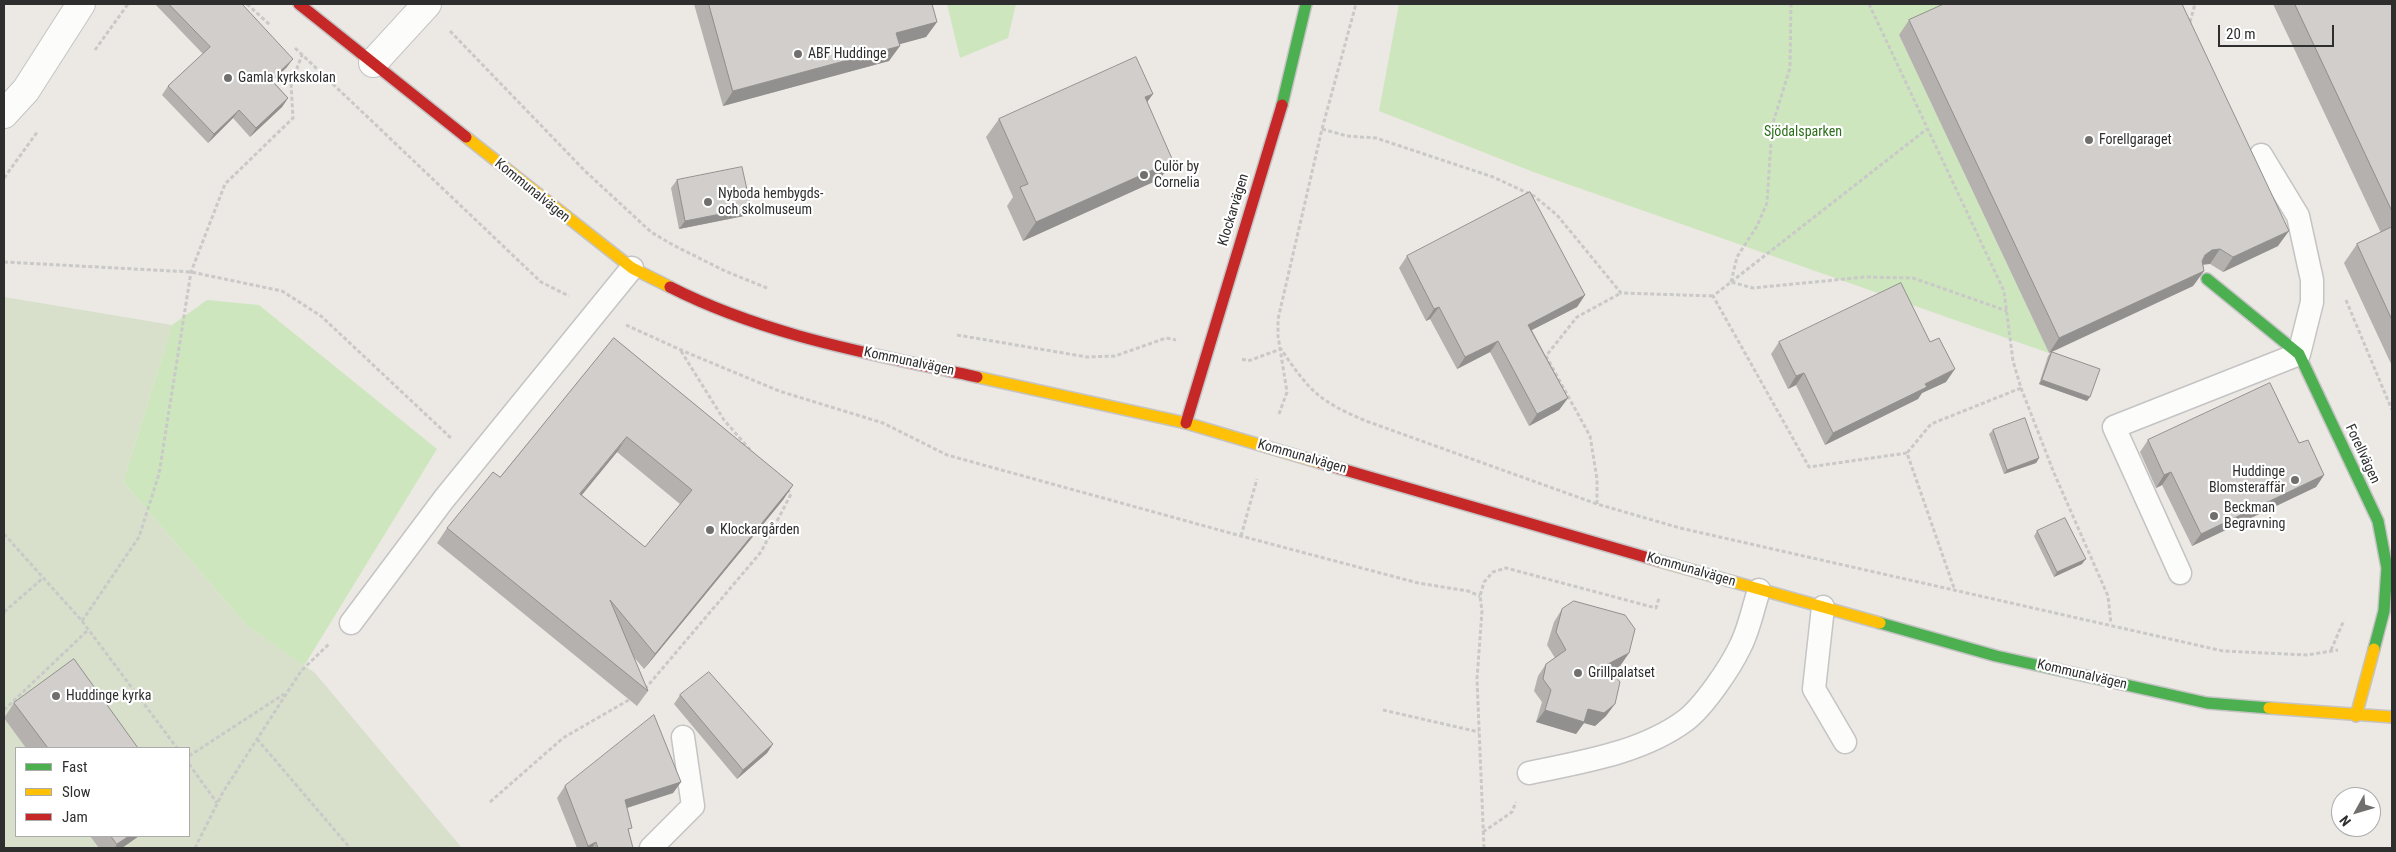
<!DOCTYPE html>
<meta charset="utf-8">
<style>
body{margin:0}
#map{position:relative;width:2396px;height:852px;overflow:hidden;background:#ece8e4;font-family:"Roboto Condensed",sans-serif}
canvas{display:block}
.frame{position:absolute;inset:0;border:5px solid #2e2e2e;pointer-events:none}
.legend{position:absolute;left:15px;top:747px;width:175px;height:90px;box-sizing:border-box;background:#fff;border:1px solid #ababab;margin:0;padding:6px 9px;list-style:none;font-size:15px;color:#2e2e2e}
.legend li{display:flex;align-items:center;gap:10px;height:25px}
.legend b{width:25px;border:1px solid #ababab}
.north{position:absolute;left:2331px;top:787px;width:50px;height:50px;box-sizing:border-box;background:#fff;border:1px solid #ababab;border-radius:50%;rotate:231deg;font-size:14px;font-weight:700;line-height:20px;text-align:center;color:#2e2e2e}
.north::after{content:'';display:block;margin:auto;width:18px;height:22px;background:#706f6e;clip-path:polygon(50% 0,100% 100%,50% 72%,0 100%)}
.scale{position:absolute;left:2218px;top:25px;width:116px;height:22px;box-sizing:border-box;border:2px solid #2e2e2e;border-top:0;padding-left:6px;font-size:15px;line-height:18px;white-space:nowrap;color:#2e2e2e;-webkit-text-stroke:4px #fff;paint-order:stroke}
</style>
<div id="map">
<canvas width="2396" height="852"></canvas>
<div class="frame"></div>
<ul class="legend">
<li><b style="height:6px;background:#4caf50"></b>Fast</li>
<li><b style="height:6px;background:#ffc107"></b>Slow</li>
<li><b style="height:6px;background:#c62828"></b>Jam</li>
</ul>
<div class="north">N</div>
<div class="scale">20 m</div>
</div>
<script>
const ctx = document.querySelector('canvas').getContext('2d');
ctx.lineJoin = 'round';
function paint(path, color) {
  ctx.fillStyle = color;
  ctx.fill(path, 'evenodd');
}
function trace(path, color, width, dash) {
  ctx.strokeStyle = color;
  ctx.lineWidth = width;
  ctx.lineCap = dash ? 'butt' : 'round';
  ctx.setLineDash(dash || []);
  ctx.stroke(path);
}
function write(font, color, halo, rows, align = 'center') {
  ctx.font = font + ' "Roboto Condensed",sans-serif';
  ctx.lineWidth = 4.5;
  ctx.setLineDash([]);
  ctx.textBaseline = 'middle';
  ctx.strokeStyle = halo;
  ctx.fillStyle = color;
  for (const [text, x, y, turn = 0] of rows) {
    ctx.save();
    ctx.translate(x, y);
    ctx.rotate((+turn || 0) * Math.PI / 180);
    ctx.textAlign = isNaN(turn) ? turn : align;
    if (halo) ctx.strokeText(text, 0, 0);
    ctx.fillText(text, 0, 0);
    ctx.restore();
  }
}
const green = new Path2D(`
 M947 4H1016L1008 38 960 58Z
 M1399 4H1965L1899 35 2049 353 1536 173 1379 111Z
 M207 300 259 305 437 449 304 666 246 625 123 482 172 325Z`);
const cemetery = new Path2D(`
 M4 297 172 325 123 482 246 625 315 673 462 848H4ZM16 748H189V836H16Z`);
const path = new Path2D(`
 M247 4 270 25
 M1869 4 2004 291 2013 361 2021 388 1931 424 1907 453 1954 588
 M2190 22 2195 4
 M450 31 585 171 651 232 673 245 725 271 767 288
 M295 48 541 282 569 296
 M95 50 128 4
 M1322 129 1347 136 1376 138 1493 177 1534 196 1557 215 1621 293 1713 296
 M4 178 38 131
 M4 262 191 272 282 291 321 316 452 439
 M1731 282 1737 257 1757 226 1767 203 1772 126 1790 68 1791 4
 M1731 282 1927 129
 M2346 300 2392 410
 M626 325 681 350 779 391 883 423 947 455 1241 536 1418 583 1468 591 1480 596
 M957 335 1087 357 1115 356 1166 338 1176 340
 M681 351 724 420 752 452
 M1242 359 1248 361 1281 349C1310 392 1319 401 1366 421L1597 504 1680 528 2223 651 2307 655 2338 650
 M2021 388 2054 473 2108 596 2111 624
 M1279 414 1287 392 1278 336V319L1322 129 1356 4
 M1907 453 1809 467 1713 296 1731 282 1753 288 1865 277 1913 278 2007 311
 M1597 504V479L1590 436 1546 356 1577 317 1621 293
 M4 534 82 621 177 748
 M1241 536 1257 479
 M4 612 43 578
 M82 621 139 537 159 474 191 272 225 184 293 118 291 84 302 55
 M2331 650 2344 620
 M645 689 761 552 791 494 787 489
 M4 710 88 630
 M1383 710 1479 732
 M257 739 350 848
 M189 756 284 694
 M189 764 217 803
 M490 802 563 738 632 698
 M1483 832 1512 812 1516 802
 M195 848 223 792 301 671 329 644
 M1484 848 1477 679 1482 611 1480 596 1484 582 1493 572 1506 568 1656 608 1659 598`);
const lane = new Path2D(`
 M2180 573 2114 427 2299 354 2312 302V280L2298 216 2261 155
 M1823 607 1814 689 1845 742
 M351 623 444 499 632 268
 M1529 773C1581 762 1642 753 1686 720 1704 706 1730 668 1740 647 1749 630 1753 608 1759 590
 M651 848 693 806 683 737`);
const street = new Path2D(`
 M373 63 427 4
 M4 114 26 90 81 4`);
const fast = new Path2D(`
 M1282 105 1306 4
 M2207 279 2299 354 2378 521 2387 568 2384 611 2374 649
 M1880 623 1996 656 2207 703 2269 708`);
const slow = new Path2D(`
 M466 137 632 268 670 287
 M977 377 1186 423 1321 463
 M1659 561 1880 623
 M2269 708 2392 717
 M2356 716 2374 649`);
const jam = new Path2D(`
 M299 4 466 137
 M670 287C766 336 873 354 977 377
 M1186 423 1282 105
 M1321 463 1659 561`);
const wall = new Path2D(`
 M155 4H242L287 67 273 81 288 98 282 107 250 137 233 118 208 143 162 95 168 86 203 54Z
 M694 4H932L937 22 926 37 899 44 889 61 723 106Z
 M2273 4H2392V366L2344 263 2357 244 2381 233Z
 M1909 20 2278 246 2223 272 2210 264H2203L2204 271 2193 286 2052 352 2087 401 2039 384 2048 356 2051 352 2049 353 1899 35Z
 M1147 102 1160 179 1023 241 1007 206 1013 197 986 137 999 119Z
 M677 180 744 216 679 229 671 188Z
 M1407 256 1585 295 1577 307 1532 330 1568 398 1559 410 1529 426 1490 352 1457 369 1430 319 1426 321 1399 268Z
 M614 338 793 485 783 500 644 669 632 655 648 691 637 706 437 543 447 528 500 477ZM617 452 680 504 645 547 582 495Z
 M1779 342 1946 382 1922 393 1918 399 1825 445 1796 385 1788 389 1771 354Z
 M1993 430 2039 458 2036 463 2004 474 1989 434Z
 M2148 440 2299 443 2324 475 2316 487 2192 546 2162 485 2156 488 2140 452Z
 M2037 531 2082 564 2054 577 2034 536Z
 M1562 609 1629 653 1620 666 1611 670 1606 716 1595 726 1584 723 1576 734 1536 722 1542 702 1534 691 1538 676 1546 664 1555 658 1547 645 1554 622Z
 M680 695 773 744 767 753 737 779 674 704Z
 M14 703 138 748H26L4 718Z
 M681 782 673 793 627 808 629 832 633 848H577L557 798 565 786Z
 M90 836H139L122 848H99Z`);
const shadedWall = new Path2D(`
 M937 22 926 37 886 48 896 33Z
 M900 46 889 61 723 106 733 91Z
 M293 59 287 67 265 88 271 80Z
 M1153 94 1140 112 1145 97Z
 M288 98 282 107 250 137 256 128Z
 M239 110 233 118 208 143 214 134Z
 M1173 161 1160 179 1023 241 1036 222Z
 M751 208 744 216 679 229 685 221Z
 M2289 231 2278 246 2223 272 2233 257Z
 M2220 249 2210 264 2201 265 2205 255 2212 250Z
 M2204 271 2193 286 2049 353 2059 338Z
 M1585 295 1577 307 1520 336 1528 325Z
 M1439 307 1430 319 1426 321 1434 309Z
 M1498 341 1490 352 1457 369 1465 357Z
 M1955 369 1946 382 1922 393 1918 399 1825 445 1833 433 1925 384Z
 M1804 373 1796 385 1788 389 1796 376Z
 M2042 380 2090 397 2087 401 2039 384Z
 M1568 398 1559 410 1529 426 1537 414Z
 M627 437 617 452 570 509 580 494Z
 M2039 458 2036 463 2004 474 2007 470Z
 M2171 472 2162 485 2156 488 2164 475Z
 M2324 475 2316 487 2192 546 2201 534Z
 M793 485 783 500 644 669 655 654Z
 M2086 559 2082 564 2054 577 2057 572Z
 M1629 653 1620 666 1598 677 1606 665Z
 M1615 704 1606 716 1595 726 1584 723 1576 734 1536 722 1545 710 1588 709Z
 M773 744 767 753 737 779 743 770Z
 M681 782 673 793 617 811 625 800Z
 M129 836H139L122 848H115L117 844Z
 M596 842 592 848H586L588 846Z`);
const building = new Path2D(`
 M169 4H242L293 59 271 80 288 98 256 128 239 110 214 134 168 86 210 47Z
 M709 4H932L937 22 896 33 900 46 733 91Z
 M1944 4H2182L2289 231 2233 257 2220 249 2212 250 2205 255 2202 261 2204 271 2059 338 1909 20Z
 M2295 4H2392V211Z
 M1136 57 1153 94 1145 97 1173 161 1036 222 1020 187 1028 184 999 119Z
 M742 167 751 208 685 221 677 180Z
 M1530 192 1585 295 1528 325 1568 398 1537 414 1498 341 1465 357 1439 307 1434 309 1407 256Z
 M2392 227V320L2357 244Z
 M1901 283 1930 342 1939 338 1955 369 1925 384 1927 387 1833 433 1804 373 1796 376 1779 342Z
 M614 338 793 485 655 654 610 600 648 691 447 528 493 472 500 477ZM627 437 692 490 645 547 580 494Z
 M2052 352 2100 369 2090 397 2042 380Z
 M2270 383 2299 443 2308 440 2324 475 2201 534 2171 472 2164 475 2148 440Z
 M2025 418 2039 458 2007 470 1993 430Z
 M2065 518 2086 559 2057 572 2037 531Z
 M1574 601 1625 615 1635 629 1629 653 1606 665 1620 682 1615 704 1604 713 1588 709 1584 722 1545 710 1551 690 1543 679 1546 664 1566 650 1556 632 1562 609Z
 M74 659 138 748H48L14 703Z
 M709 672 773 744 743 770 680 695Z
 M654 715 681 782 625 800 632 828 628 829 633 848H598L596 842 588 846 565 786Z
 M111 836H129L117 844Z`);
const markers = [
 [798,54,5,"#706f6e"],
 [228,78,5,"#706f6e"],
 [2089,140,5,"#706f6e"],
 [1144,175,5,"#706f6e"],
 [708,202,5,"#706f6e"],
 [2295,480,5,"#706f6e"],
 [2214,516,5,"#706f6e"],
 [710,530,5,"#706f6e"],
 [1578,673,5,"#706f6e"],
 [56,696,5,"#706f6e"]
];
const poiNames = [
 ["ABF Huddinge",808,54],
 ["Gamla kyrkskolan",238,78],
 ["Forellgaraget",2099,140],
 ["Culör by",1154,167],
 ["Cornelia",1154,183],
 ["Nyboda hembygds-",718,194],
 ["och skolmuseum",718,210],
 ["Huddinge",2285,472,"right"],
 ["Blomsteraffär",2285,488,"right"],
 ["Beckman",2224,508],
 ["Begravning",2224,524],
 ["Klockargården",720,530],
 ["Grillpalatset",1588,673],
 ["Huddinge kyrka",66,696]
];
const parkNames = [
 ["Sjödalsparken",1803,132]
];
const streetNames = [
 ["Kommunalvägen",532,191,39],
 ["Klockarvägen",1234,210,-73],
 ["Kommunalvägen",909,362,12],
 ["Forellvägen",2362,454,65],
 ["Kommunalvägen",1302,457,16],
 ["Kommunalvägen",1691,570,16],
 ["Kommunalvägen",2082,675,13]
];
paint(green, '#cee6be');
paint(cemetery, '#d8e0cc');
trace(lane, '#c5c4c5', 25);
trace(street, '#c5c4c5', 30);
trace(fast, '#c5c4c5', 14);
trace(slow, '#c5c4c5', 14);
trace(jam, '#c5c4c5', 14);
trace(path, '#c9c9c8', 3, [4, 2.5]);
trace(lane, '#fcfcfb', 22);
trace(street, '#fcfcfb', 28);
trace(fast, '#4caf50', 11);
trace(slow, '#ffc107', 11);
trace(jam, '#c62828', 11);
paint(wall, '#b4b1af');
paint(shadedWall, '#92908e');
paint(building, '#d1cecb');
trace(building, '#92908e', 1);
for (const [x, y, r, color] of markers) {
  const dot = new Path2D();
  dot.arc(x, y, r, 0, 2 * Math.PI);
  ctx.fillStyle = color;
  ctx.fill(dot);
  trace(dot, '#fff', 2);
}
write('14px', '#2e2e2e', '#fff', poiNames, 'left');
write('14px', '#2c6e1b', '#fff', parkNames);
write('14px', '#2e2e2e', '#fff', streetNames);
</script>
